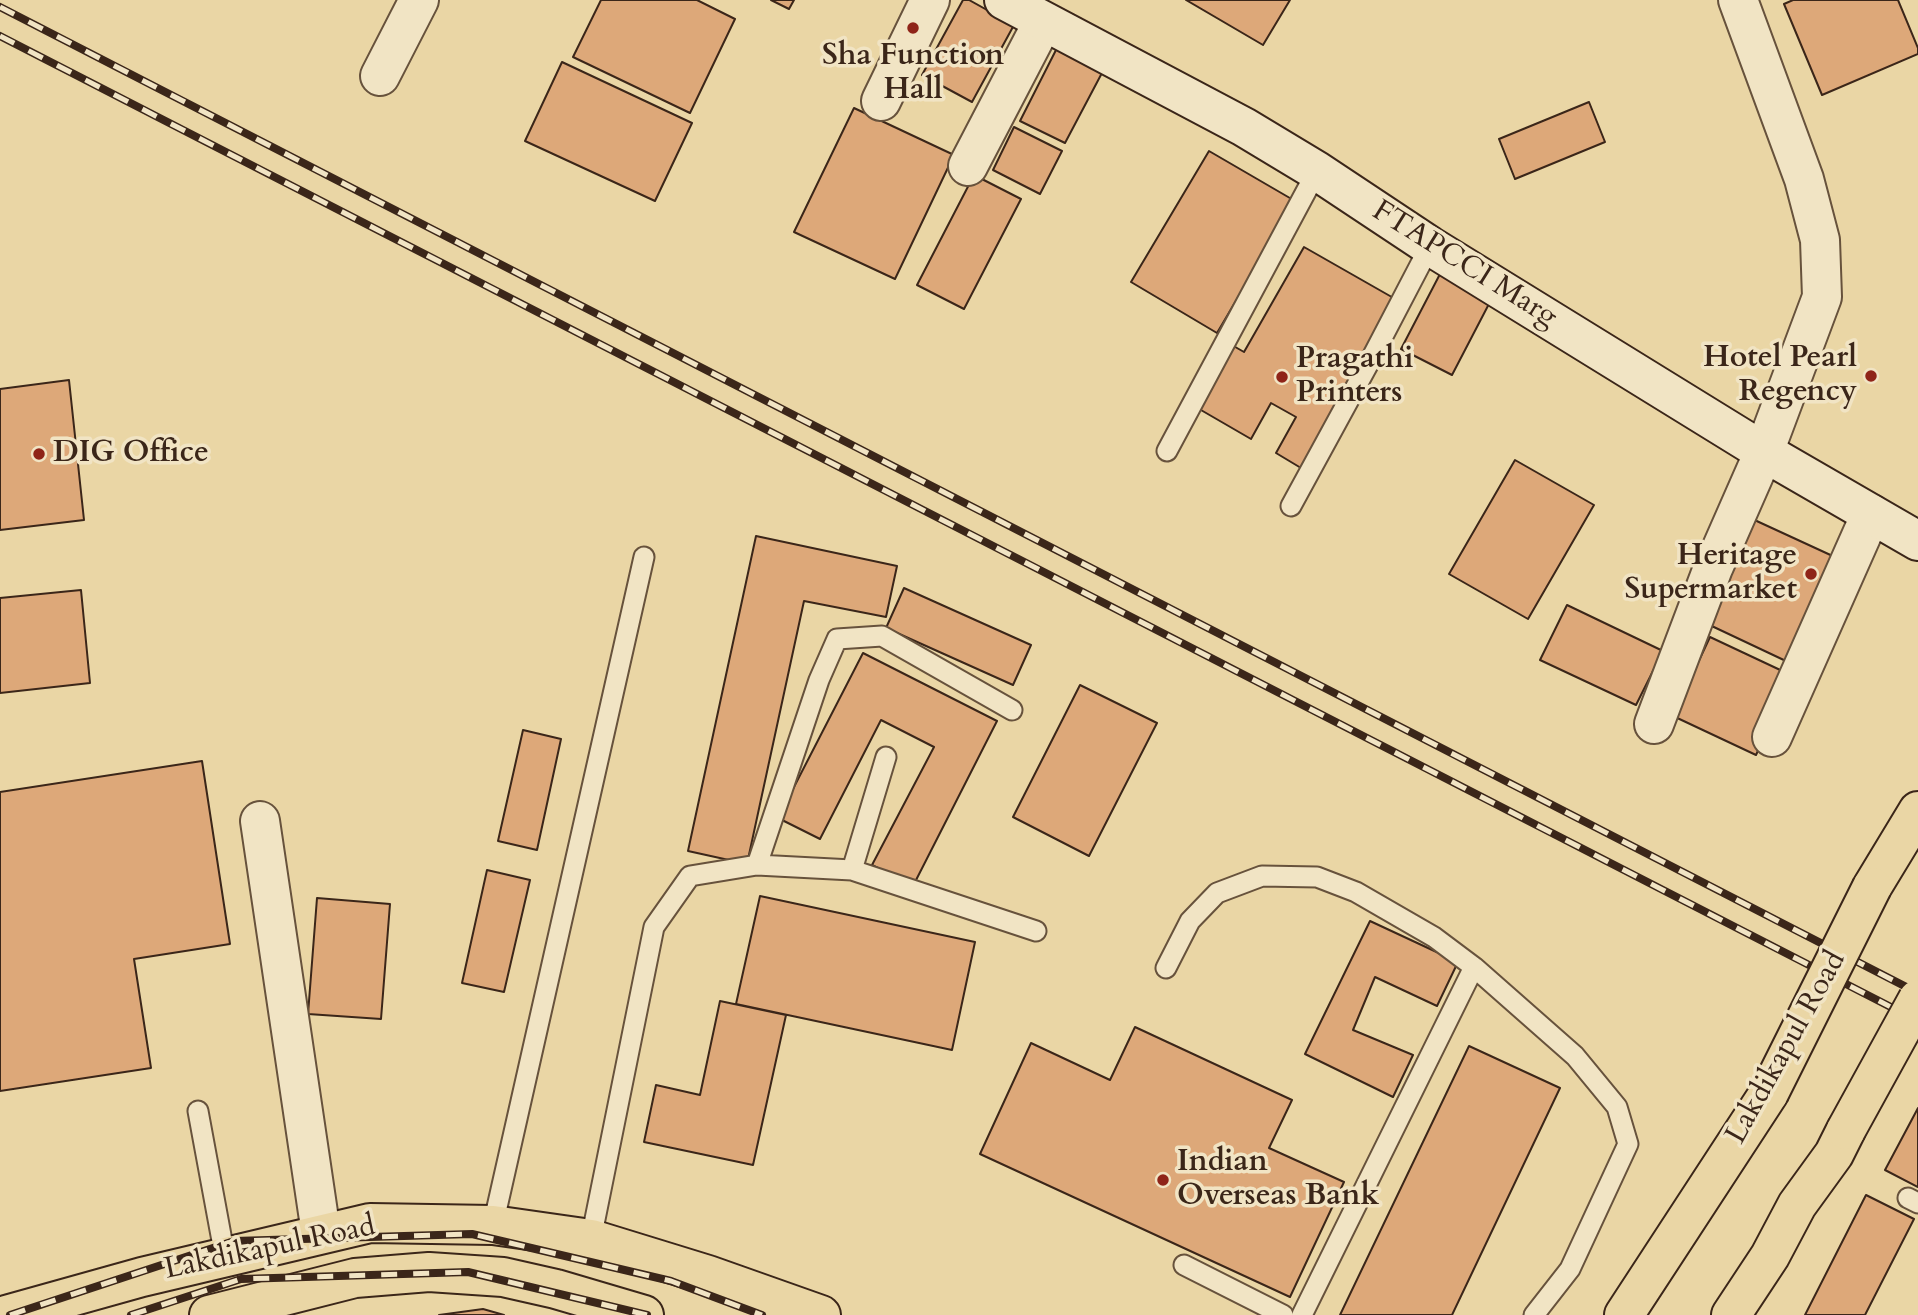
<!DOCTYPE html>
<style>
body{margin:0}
canvas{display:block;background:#ead6a5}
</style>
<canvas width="1918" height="1315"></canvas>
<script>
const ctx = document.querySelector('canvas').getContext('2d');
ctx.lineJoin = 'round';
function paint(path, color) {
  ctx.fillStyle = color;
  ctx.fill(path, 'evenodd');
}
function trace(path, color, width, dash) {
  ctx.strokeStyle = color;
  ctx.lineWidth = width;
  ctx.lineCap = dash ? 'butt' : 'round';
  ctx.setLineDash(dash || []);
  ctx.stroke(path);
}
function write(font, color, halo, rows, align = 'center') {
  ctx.font = font + ' Cardo,serif';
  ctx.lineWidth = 7;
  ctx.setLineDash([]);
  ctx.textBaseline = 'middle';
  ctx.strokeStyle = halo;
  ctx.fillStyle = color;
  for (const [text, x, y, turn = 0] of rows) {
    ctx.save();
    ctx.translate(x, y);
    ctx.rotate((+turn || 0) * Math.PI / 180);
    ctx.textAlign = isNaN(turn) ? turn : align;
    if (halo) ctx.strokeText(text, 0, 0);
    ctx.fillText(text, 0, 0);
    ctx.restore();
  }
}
const building = new Path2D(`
 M601 0H697L735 19 690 113 573 57Z
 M771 0H794L789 9Z
 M963 0H969L1014 25 972 102 922 75Z
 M1186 0H1290L1263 45Z
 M1793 0H1898L1918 48V54L1822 95 1784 4Z
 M1057 48 1103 71 1065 143 1020 121Z
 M562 62 692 123 655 201 525 141Z
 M1589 102 1605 142 1515 179 1499 139Z
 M854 108 954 155 895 279 794 232Z
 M1014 127 1062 151 1040 194 993 170Z
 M1209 151 1295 201 1217 333 1131 282Z
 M974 175 1021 199 964 309 917 285Z
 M1304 247 1397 300 1301 468 1276 453 1296 417 1271 403 1251 439 1194 406 1230 344 1244 352Z
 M1440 274 1491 300 1452 375 1401 349Z
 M69 380 84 520 0 530V389Z
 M1515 460 1594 505 1528 619 1449 574Z
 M1748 517 1837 558 1788 662 1699 620Z
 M756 536 897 566 886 617 804 601 747 864 688 851Z
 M904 588 1031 645 1013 685 886 628Z
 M81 590 90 683 0 693V598Z
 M1567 605 1663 651 1636 705 1540 660Z
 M1710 637 1793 676 1756 755 1673 716Z
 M863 653 997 721 913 886 872 865 934 747 881 720 820 839 778 818Z
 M1080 685 1157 723 1089 856 1013 817Z
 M523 730 561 739 537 850 498 841Z
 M202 761 230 944 134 959 151 1068 0 1091V792Z
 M487 870 530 880 504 992 462 983Z
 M760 896 975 942 952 1050 736 1004Z
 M317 898 390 904 381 1019 308 1014Z
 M1370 921 1458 962 1437 1006 1375 977 1353 1030 1413 1055 1393 1097 1305 1054Z
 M720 1001 786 1015 753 1165 644 1142 656 1085 700 1095Z
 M1135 1027 1292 1100 1269 1148 1344 1182 1290 1297 980 1154 1031 1043 1110 1080Z
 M1469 1046 1560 1088 1452 1315H1340Z
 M1918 1108V1187L1885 1170Z
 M1866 1195 1914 1219 1865 1315H1805Z
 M483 1309 504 1315H439Z`);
const lane = new Path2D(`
 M1167 451 1317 171
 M1291 506 1370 361 1430 246
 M757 865 819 680 837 639 882 636 1012 710
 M852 870 886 757
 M1166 968 1190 921 1217 893 1262 876 1317 877 1356 892 1434 937 1474 967 1575 1056 1617 1107 1628 1144 1570 1269 1534 1315
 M198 1111 225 1257
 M1908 1198 1918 1203
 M493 1225 644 557
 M591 1239 654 927 690 876 757 865 852 870 1036 931
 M1184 1265 1283 1315
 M1302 1315 1474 967`);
const street = new Path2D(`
 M380 76 419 0
 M881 101 930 0
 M968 166 1043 22
 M1654 724 1713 568 1764 452 1822 297 1820 240 1804 179 1738 0
 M1772 737 1871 514
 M260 821 321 1233`);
const secondary = new Path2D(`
 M1004 0 1244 127 1317 171 1430 246 1764 452 1918 541`);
const highway = new Path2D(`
 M1872 887 1918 811
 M6 1315 142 1277 370 1223 493 1225 591 1239 708 1275 821 1315
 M209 1315 355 1278 429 1272 503 1277 556 1289 644 1315
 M1624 1315 1769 1093
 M1731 1315 1770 1256 1797 1205 1834 1154 1846 1130`);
const rail = new Path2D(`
 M0 7 1918 993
 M0 36 1918 1021
 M10 1315 234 1241 472 1234 671 1281 762 1315
 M131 1315 241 1279 468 1272 647 1315`);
const highwayBridge = new Path2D(`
 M1769 1093 1872 887
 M1846 1130 1918 999`);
const markers = [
 [913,28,7,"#8f2418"],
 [1871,376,7,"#8f2418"],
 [1282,377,7,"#8f2418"],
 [39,454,7,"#8f2418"],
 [1811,574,7,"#8f2418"],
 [1163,1180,7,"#8f2418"]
];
const poiNames = [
 ["Sha Function",913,57,"center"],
 ["Hall",913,91,"center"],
 ["Hotel Pearl",1857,359,"right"],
 ["Regency",1857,393,"right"],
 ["Pragathi",1296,360],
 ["Printers",1296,394],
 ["DIG Office",53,454],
 ["Heritage",1797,557,"right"],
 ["Supermarket",1797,591,"right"],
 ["Indian",1177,1163],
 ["Overseas Bank",1177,1197]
];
const streetNames = [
 ["FTAPCCI Marg",1464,265,32],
 ["Lakdikapul Road",1787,1048,-61],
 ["Lakdikapul Road",270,1249,-12]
];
paint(building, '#dda879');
trace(building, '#3b2619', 2);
trace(lane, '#67523c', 23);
trace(street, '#67523c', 42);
trace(secondary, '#3b2619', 42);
trace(highway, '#3b2619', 42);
trace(lane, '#f1e4c4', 19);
trace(street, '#f1e4c4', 38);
trace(secondary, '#f1e4c4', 38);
trace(highway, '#ead6a5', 38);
trace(rail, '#3b2619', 8);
trace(rail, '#f1e4c4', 5, [16]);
trace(highwayBridge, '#3b2619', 42, []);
trace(highwayBridge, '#ead6a5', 38);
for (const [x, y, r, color] of markers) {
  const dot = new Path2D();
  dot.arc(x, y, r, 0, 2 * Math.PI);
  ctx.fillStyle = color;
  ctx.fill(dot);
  trace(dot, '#f1e4c4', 2.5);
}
write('bold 30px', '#3b2619', '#f1e4c4', poiNames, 'left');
write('30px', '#3b2619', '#f1e4c4', streetNames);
</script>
